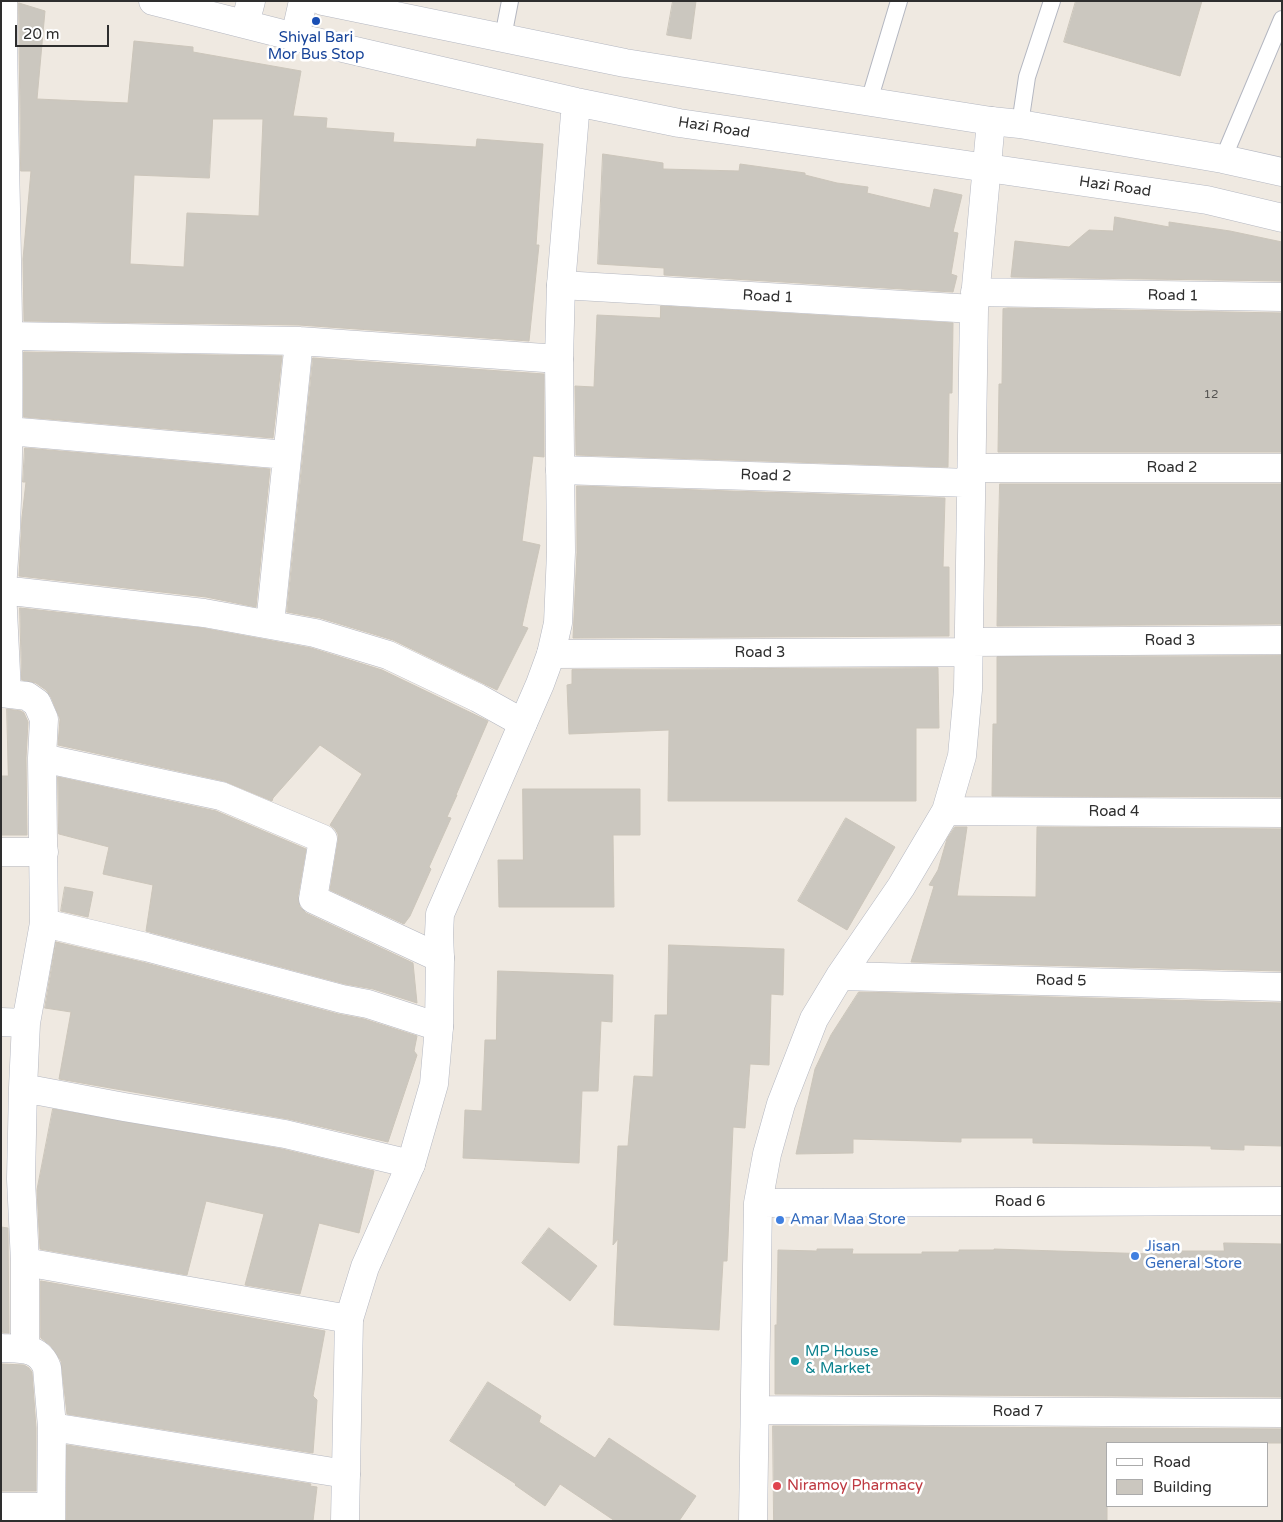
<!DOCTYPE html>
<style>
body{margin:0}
#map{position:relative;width:1283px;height:1522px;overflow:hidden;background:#efe9e1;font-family:"Varela Round",sans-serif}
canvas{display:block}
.frame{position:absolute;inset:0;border:2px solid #2e2e2e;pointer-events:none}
.legend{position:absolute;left:1106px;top:1442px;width:162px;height:65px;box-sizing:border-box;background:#fff;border:1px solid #ababab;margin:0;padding:6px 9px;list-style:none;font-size:15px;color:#2e2e2e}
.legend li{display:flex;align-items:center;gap:10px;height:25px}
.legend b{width:25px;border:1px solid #ababab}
.scale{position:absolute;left:15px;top:25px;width:94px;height:22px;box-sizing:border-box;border:2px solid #2e2e2e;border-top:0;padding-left:6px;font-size:15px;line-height:18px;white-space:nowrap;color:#2e2e2e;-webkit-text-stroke:4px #fff;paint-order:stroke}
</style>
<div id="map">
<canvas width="1283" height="1522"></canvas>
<div class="frame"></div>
<ul class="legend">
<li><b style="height:6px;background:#fff"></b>Road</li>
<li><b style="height:14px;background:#cbc7bf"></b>Building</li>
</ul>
<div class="scale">20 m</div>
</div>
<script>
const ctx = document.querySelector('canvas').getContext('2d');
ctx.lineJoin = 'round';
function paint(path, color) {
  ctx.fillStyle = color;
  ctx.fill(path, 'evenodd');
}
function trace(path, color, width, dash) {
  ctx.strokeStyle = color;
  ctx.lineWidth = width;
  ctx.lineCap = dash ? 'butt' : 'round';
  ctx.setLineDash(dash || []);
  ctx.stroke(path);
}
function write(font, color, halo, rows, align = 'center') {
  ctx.font = font + ' "Varela Round",sans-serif';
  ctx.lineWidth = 5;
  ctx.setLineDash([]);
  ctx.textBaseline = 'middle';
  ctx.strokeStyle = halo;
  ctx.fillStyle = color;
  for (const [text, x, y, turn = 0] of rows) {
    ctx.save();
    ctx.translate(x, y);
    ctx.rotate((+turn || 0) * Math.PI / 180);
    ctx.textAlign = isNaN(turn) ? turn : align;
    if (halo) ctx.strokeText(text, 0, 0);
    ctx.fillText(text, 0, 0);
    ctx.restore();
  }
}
const building = new Path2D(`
 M673 1H696L691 39 667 35Z
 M1076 1H1202L1180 76 1064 42Z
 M19 3 45 11 37 99 128 103 134 41 193 47V52L301 71 293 116 327 118 326 128 394 133 393 142 476 147 477 139 543 144 536 245H539L529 341 299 325 24 321 23 259 31 171H21ZM213 119H263L259 216 187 213 184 267 130 264 134 175 209 178Z
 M603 154 663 163V169L739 171 740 164 805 173V175L837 183 868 187 867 193 930 208 934 189 962 195 953 232 958 233 951 274 957 276 953 292 664 275V268L598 264Z
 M1115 217 1169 227V222L1230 231 1282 242V281L1011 277 1015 241 1069 247 1089 230 1113 231Z
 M661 306 953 323 952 393H949L948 467 576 455 575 386 594 387 597 315 660 318Z
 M1008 308 1282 313V452H998L999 384H1002L1003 309Z
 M24 352 282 356 273 438 24 417Z
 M313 358 544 374V457L533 456 522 541 540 545 522 626 528 628 497 690 393 640 320 618 287 612Z
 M25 448 270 469 256 607 206 597 19 576 22 517 26 482H23Z
 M1000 484H1282V624L997 626 998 553Z
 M577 486 945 498 943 567H949V636L573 638 577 553Z
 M20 608 202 628 311 648 382 670 488 721 456 795H457L447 817 451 818 429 867 431 869 410 916 404 924 330 890 338 841V834L335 829 330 825 362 774 320 745 273 798 272 801 224 781 58 745 60 719 51 697 46 690 36 683 22 680Z
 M1282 656V797L992 796 993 724H997V657Z
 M938 668 939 728H916V801H668L669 730 569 734 567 685 572 684V670Z
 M7 709 21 711 24 713 28 722 26 758 27 835H1V776H8Z
 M58 777 216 811 306 849 298 896 300 907 306 913 413 963 417 1003 373 989 345 984 146 931 153 885 103 874 109 847 59 834Z
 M523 789H640V835H613L614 907H499L498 860H523Z
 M846 818 895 847 847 930 798 901Z
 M955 827H967L957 896 1036 897 1037 827 1282 829V971L911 962 934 886 929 885 938 870 947 839Z
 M65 887 93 892 88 917 61 911Z
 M56 942 142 962 338 1014 364 1019 417 1036 414 1051 417 1055 388 1142 288 1119 59 1079 71 1012 45 1008Z
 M669 945 784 949 783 995 771 994 769 1065 750 1064 745 1128 733 1127 727 1261H723L719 1330 614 1325 618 1239 613 1245 618 1146H628L634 1076 653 1077 655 1015H667Z
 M498 971 613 975 612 1022 601 1021 598 1091H582L579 1163 463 1158 465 1110 482 1111 485 1040H496Z
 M859 992 1282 1003V1146L1244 1145V1150L1211 1149V1146L1033 1143V1138H961V1142L853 1139V1153L796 1154 815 1069 831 1035Z
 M53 1109 282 1149 374 1171 359 1233 319 1223 300 1294 245 1285 264 1214 206 1201 187 1275 40 1249 37 1190Z
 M1 1227 8 1228 9 1333 1 1332Z
 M549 1228 597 1266 570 1301 522 1263Z
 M1224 1243 1282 1244V1397L775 1394V1325H777L778 1250 817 1251V1249H853L852 1254H922V1252H959V1250H994V1249L1152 1254V1251H1224Z
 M41 1281 325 1331 313 1396 317 1400 313 1453 67 1414 61 1361 51 1346 41 1338Z
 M1 1364 24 1365 29 1368 32 1372 36 1428V1491H1Z
 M488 1382 541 1416 539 1422 595 1458 609 1438 696 1496 679 1521H615L560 1484 545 1506 515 1485 516 1484 450 1441Z
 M773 1426 1282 1429V1443H1107V1521H774Z
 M67 1445 311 1484 310 1486 317 1487 313 1521H67Z`);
const service = new Path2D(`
 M503 37 510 1
 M869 101 899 1
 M1020 124 1027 77 1052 1
 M1223 159 1282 19`);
const minor = new Path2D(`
 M3 1C3 177 13 353 6 528
 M561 285 974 309
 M975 292 1282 297
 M8 336 299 341 559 359
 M8 431 287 455
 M972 468H1282
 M560 470 971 483
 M1 528H6L2 590 7 693
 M2 590 204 613 315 633 388 655 478 698 523 723
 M270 624 299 341
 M969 642 1282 640
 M551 654 969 652
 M1 693 27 696 37 703 44 719 42 758 44 923 26 1023 23 1088 21 1179 25 1262V1349
 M42 758 221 796 323 839 313 899 440 958
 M946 811 1282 813
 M1 852H44
 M44 923 146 947 342 999 368 1004 439 1027
 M840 976 1282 987
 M1 1022 26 1023
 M23 1088 124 1107 285 1134 411 1164
 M758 1203 1282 1201
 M25 1262 349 1319
 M1 1348C20 1349 39 1346 47 1368L52 1427 51 1521
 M755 1410 1282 1413
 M52 1427 346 1474
 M1 1507H51
 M753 1521 758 1203 767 1154 781 1104 814 1019 840 976 901 887 946 811 962 756 968 690 974 309 991 121`);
const tertiary = new Path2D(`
 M153 1 295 37 576 102 679 123 1207 200 1282 218
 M323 1 625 63 991 121 1020 124 1223 159 1282 172
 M245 24 251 1
 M295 37 303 1
 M345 1521 349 1319 365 1267 411 1164 434 1084 439 1027 440 958 439 934 440 914 540 684 551 654 558 623 561 552 559 359 561 285 576 102`);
const markers = [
 [316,21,5,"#1a4fb4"],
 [780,1220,5,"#3f7fe0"],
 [1135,1256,5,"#3f7fe0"],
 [795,1361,5,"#0f9aa8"],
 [777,1486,5,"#e0444e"]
];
const numberNames = [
 ["12",1211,395]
];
const transitNames = [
 ["Shiyal Bari",316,38],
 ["Mor Bus Stop",316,55]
];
const streetNames = [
 ["Hazi Road",714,128,9],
 ["Hazi Road",1115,187,8],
 ["Road 1",1173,296,1],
 ["Road 1",768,297,3],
 ["Road 2",1172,468],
 ["Road 2",766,476,2],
 ["Road 3",1170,641],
 ["Road 3",760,653],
 ["Road 4",1114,812],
 ["Road 5",1061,981,1],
 ["Road 6",1020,1202],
 ["Road 7",1018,1412]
];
const shopNames = [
 ["Amar Maa Store",790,1220],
 ["Jisan",1145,1247],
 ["General Store",1145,1264]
];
const cultureNames = [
 ["MP House",805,1352],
 ["& Market",805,1369]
];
const healthNames = [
 ["Niramoy Pharmacy",787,1486]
];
paint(building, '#cbc7bf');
trace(building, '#cbc5ba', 1);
trace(service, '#b4b7c1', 18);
trace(minor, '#b4b7c1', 29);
trace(tertiary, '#b4b7c1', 29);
trace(service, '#fff', 16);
trace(minor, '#fff', 28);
trace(tertiary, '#fff', 28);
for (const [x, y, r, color] of markers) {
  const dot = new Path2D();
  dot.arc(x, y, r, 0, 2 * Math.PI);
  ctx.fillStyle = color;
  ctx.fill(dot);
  trace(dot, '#fff', 2);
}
write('12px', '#555452', null, numberNames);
write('15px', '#164399', '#fff', transitNames);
write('15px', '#2e2e2e', '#fff', streetNames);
write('15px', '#366cbe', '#fff', shopNames, 'left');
write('15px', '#0d838f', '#fff', cultureNames, 'left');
write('15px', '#be3a42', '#fff', healthNames, 'left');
</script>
